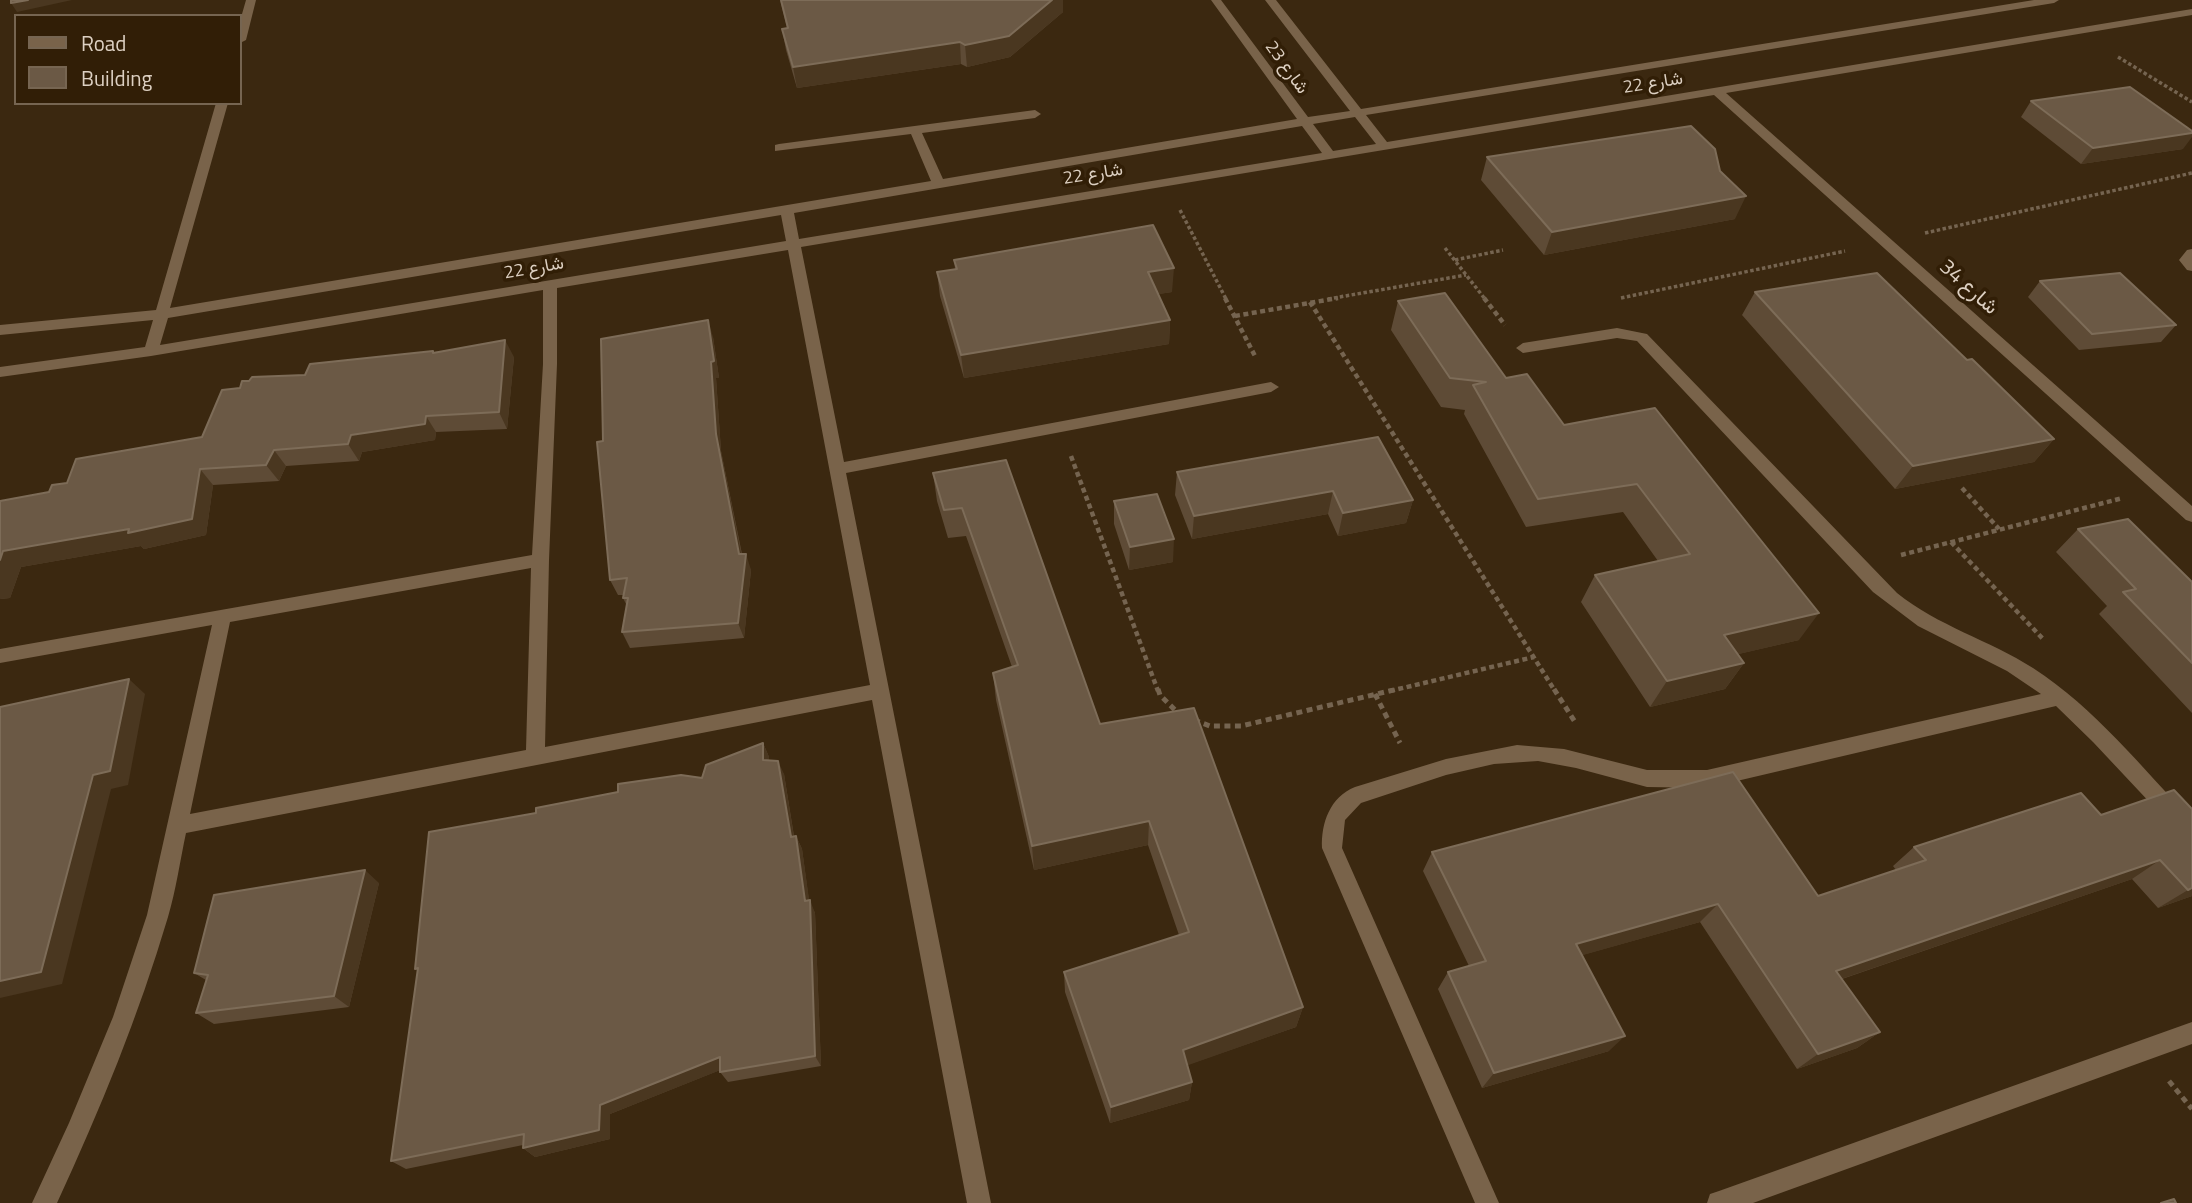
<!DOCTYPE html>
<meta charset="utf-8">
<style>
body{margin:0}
#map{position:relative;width:2192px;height:1203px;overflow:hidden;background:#3b2810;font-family:"Titillium Web",sans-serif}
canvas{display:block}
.legend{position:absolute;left:14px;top:14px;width:228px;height:91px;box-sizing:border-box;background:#311e06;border:2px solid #766551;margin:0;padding:9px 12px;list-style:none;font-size:21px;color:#ddd0c2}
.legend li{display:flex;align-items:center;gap:14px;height:35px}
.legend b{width:35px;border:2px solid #766551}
</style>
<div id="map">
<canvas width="2192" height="1203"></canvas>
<ul class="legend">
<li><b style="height:9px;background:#79634a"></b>Road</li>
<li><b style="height:19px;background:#6b5945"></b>Building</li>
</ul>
</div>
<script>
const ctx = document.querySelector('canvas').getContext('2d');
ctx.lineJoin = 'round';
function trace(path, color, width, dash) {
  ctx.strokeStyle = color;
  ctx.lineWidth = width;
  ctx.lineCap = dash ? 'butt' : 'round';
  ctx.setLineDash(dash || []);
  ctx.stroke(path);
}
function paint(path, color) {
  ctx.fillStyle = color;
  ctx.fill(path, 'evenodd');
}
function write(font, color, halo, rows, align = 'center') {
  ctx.font = font + ' "Titillium Web",Vazirmatn,sans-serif';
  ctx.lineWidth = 7;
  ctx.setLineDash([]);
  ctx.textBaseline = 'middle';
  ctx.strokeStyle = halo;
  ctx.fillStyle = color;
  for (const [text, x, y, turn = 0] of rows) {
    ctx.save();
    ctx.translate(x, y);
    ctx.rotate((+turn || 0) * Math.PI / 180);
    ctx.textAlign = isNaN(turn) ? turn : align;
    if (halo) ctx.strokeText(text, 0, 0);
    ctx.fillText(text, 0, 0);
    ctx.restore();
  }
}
const pathFar2 = new Path2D(`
 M2118 57 2192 102
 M1180 210 1226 299
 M1925 233 2192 173
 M1445 248 1485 299
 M1455 260 1503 250
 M1621 298 1845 251
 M1328 299 1466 275`);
const pathFar1 = new Path2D(`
 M1225 298 1256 358
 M1484 298 1505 325
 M1310 302 1555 691
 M1235 316 1338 298
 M1071 456 1158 691
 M1962 488 1999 529
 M1951 542 2044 640
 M1901 555 2123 498
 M1390 691 1534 657`);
const path = new Path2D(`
 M1158 689 1160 695 1179 714
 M1554 689 1575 722
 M1375 694 1400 743
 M1194 720 1210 726H1241L1398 689
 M2169 1081 2192 1109`);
const minor = new Path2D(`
 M246 0H256L246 40 240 43V21Z
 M1211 0H1221L1308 117 1350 111 1265 0H1276L1361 109 2034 0H2059L2054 3 1366 115 1387 142 2192 9V15L1726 93 2192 506V522L2186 520 1714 95 801 247 844 462 1271 382 1279 387 1271 392 846 473 991 1203H967L872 700 186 833C180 861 176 890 168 917 139 1015 100 1110 57 1203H32L69 1123 113 1017 147 915 212 625 0 663V649L532 555 543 364V290L151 356 0 377V367L145 347 153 320 0 335V325L156 310 216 103H228L170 308 931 181 911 134 775 151V145L779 144 1035 110 1041 114 1035 118 922 133 943 179 1297 119ZM1355 117 1376 144 1333 151 1313 124ZM1302 126 1322 153 799 239 794 213ZM781 215 786 241 160 345 168 318ZM788 250 870 685 545 747 549 560 557 364V288ZM531 568 526 750 190 814 230 622Z
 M2192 249V271L2187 270 2179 260 2187 250Z
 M1617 328 1647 334 1897 593C1938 626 1989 640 2033 668 2095 708 2142 768 2192 820V843L2185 840 2093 742 2056 706 1707 788 1647 787 1576 768 1538 761 1494 764 1446 775 1361 803 1345 820 1342 848 1499 1203H1475L1322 848C1321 823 1330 797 1355 787L1446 759 1517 745 1564 749 1647 770H1707L2041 694 2007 671 1918 626 1873 592 1637 341 1617 338 1523 353 1516 348 1523 343Z
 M2192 1022V1044L1753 1203H1707L1710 1194 1719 1191Z`);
const wall = new Path2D(`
 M780 0H1063V12L1010 57 967 67 961 64 797 88 786 50 782 29 787 28Z
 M2031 101 2183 149 2081 164 2021 117Z
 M1487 157 1720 171 1735 219 1544 255 1481 180Z
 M954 260 1172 292 1158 294 1170 320 1169 344 964 378 940 296 937 272 955 269Z
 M2040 281 2176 325 2161 342 2079 350 2028 297Z
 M1755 292 1967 360 2054 439 2034 462 1895 489 1742 315Z
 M1398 301 1506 378 1564 425 1655 408 1799 640 1738 654 1744 663 1725 689 1650 707 1581 602 1595 575 1658 561 1623 512 1526 527 1464 414 1465 410 1441 407 1391 330Z
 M713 337 719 378H716L721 451 742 554 751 570 744 638 630 648 622 632 627 606 623 598 624 595H618L610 580 603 441Z
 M433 351 434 353 514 357 507 429 436 432 435 440 362 452 359 461 286 466 279 481 213 485 206 535 144 549 141 546 21 567 10 598 0 599 49 492 67 483 202 437 240 388 249 381 305 375Z
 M1006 460 1100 724 1303 1007 1296 1027 1187 1065 1192 1082 1189 1100 1110 1123 1065 992 1064 972 1179 935 1148 845 1034 870 996 700 993 673 1012 667 966 536 948 538 937 501 933 473Z
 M1177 472 1413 500 1406 523 1338 536 1328 514 1192 539 1175 495Z
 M1114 501 1173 562 1129 570 1114 524Z
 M2078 529 2192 582V713L2099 614 2107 606 2056 552Z
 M763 743 769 757V760L784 774 794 836H796L802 849 809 901 815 913 821 1066 728 1082 720 1072V1070L610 1114V1139L535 1157 523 1148V1145L406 1169 391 1161 536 813 702 778Z
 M2174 790 2192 896 2158 908 2132 879 1842 979 1880 1032 1857 1048 1797 1069 1700 922 1582 955 1609 1051 1482 1088 1438 989 1448 972 1469 966 1423 871 1432 852 1818 896 1896 870 1893 866 1914 847 2101 815Z
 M379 883 349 1007 214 1024 196 1013 206 980 194 973Z`);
const shadedWall = new Path2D(`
 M28 0H72L17 12 11 3Z
 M1052 0H1063V12L1010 57 967 67 965 45Z
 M960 42 961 64 797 88 793 67Z
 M2192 133V137L2183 149 2081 164 2093 148Z
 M1746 196 1735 219 1544 255 1552 232Z
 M1174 268 1172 292 1147 296 1148 272Z
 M708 320 713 337 719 378H716L721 451 744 567 746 554 751 570 744 638 738 623 739 554 716 434Z
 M1170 320 1169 344 964 378 961 355Z
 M505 340 514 357 507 429 499 412Z
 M426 416 436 432 435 440 362 452 359 461 348 444 351 435Z
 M2054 439 2034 462 1895 489 1913 466Z
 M274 450 286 466 279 481 266 465Z
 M200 469 213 485 206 535 144 549 141 546 21 567 10 598 0 599V560L3 551 129 529Z
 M1333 491 1328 514 1192 539 1194 516Z
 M1413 500 1406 523 1338 536 1343 513Z
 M1174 539 1173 562 1129 570 1130 547Z
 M1819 613 1799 640 1705 662 1724 635Z
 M1744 663 1725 689 1650 707 1667 681Z
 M129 679 145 694 128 785 111 789 62 984 0 998V981L93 775Z
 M763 743 769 757V773L763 760Z
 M778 761 784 774 796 850 791 837Z
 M1149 821 1148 845 1034 870 1032 846Z
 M796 836 802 849 811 913 810 900 815 913 821 1066 815 1056 805 901Z
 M2160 860 2132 879 1815 988 1836 971Z
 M365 870 379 883 349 1007 334 996Z
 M2192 888V896L2158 908 2188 890Z
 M1718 904 1700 922 1562 961 1576 944Z
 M1303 1007 1296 1027 1180 1068 1183 1050Z
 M1880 1032 1857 1048 1797 1069 1818 1054Z
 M1625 1036 1609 1051 1482 1088 1494 1073Z
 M720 1057 728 1067 610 1114V1139L535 1157 523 1148 600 1105Z
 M1192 1082 1189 1100 1110 1123 1111 1107Z`);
const building = new Path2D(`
 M11 0H28L11 3Z
 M781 0H1052L1009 36 965 45 960 42 793 67 782 29 788 28Z
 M2130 87 2192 131V133L2093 148 2031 101Z
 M1691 126 1715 149 1720 171 1746 196 1552 232 1487 157Z
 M1153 225 1174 268 1148 272 1170 320 961 355 937 272 957 269 954 260Z
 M1877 273 1967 360 1972 359 2054 439 1913 466 1755 292Z
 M2120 273 2176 325 2092 334 2040 281Z
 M1445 293 1506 378 1527 374 1564 425 1655 408 1819 613 1724 635 1744 663 1667 681 1595 575 1690 554 1637 484 1538 499 1473 385 1486 382 1450 378 1398 301Z
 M708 320 714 361 711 362 716 434 739 554H746L738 623 622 632 628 598H623L627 578 610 580 597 442 603 441 601 339Z
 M505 340 499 412 426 416 425 424 351 435 348 444 274 450 266 465 200 469 192 519 128 533 129 529 3 551 0 560V501L49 492 52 485 67 483 76 459 202 437 222 390 240 388 242 381H249L252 377 305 375 310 364 433 351V353Z
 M1378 437 1413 500 1343 513 1333 491 1194 516 1177 472Z
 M1006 460 1100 724 1194 708 1303 1007 1183 1050 1192 1082 1111 1107 1064 972 1189 932 1149 821 1032 846 993 673 1018 665 962 508 944 510 933 473Z
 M1157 494 1174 539 1130 547 1114 501Z
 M2128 519 2192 582V663L2123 592 2136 589 2078 529Z
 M129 679 110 771 93 775 41 972 0 981V707Z
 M763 743V760L778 761 791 837 796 836 805 901 810 900 815 1056 720 1072V1057L600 1105 599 1130 523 1148 524 1134 391 1161 418 968 415 969 429 832 536 813V808L618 792V784L681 775 702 778 706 765Z
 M1733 772 1818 896 1926 860 1914 847 2081 793 2101 815 2174 790 2192 809V888L2188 890 2160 860 1836 971 1880 1032 1818 1054 1718 904 1576 944 1625 1036 1494 1073 1448 972 1486 961 1432 852Z
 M365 870 334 996 196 1013 208 975 194 973 214 895Z
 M2174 1199 2176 1203H2161Z`);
const farStreetnames = [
 ["شارع 23",1286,68,54],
 ["شارع 22",1653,84,-9],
 ["شارع 22",1093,175,-9],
 ["شارع 22",534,269,-10]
];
const streetNames = [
 ["شارع 34",1968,288,42]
];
trace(pathFar2, '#756450', 3.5, [3.5, 2.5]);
trace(pathFar1, '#756450', 4.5, [5, 3.5]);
trace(path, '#756450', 5, [6, 4.5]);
paint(minor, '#79634a');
paint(wall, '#5e4b36');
paint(shadedWall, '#4a3720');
paint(building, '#6b5945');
trace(building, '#7d6c58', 2);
write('18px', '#ddd0c2', '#311e06', farStreetnames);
write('21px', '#ddd0c2', '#311e06', streetNames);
</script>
